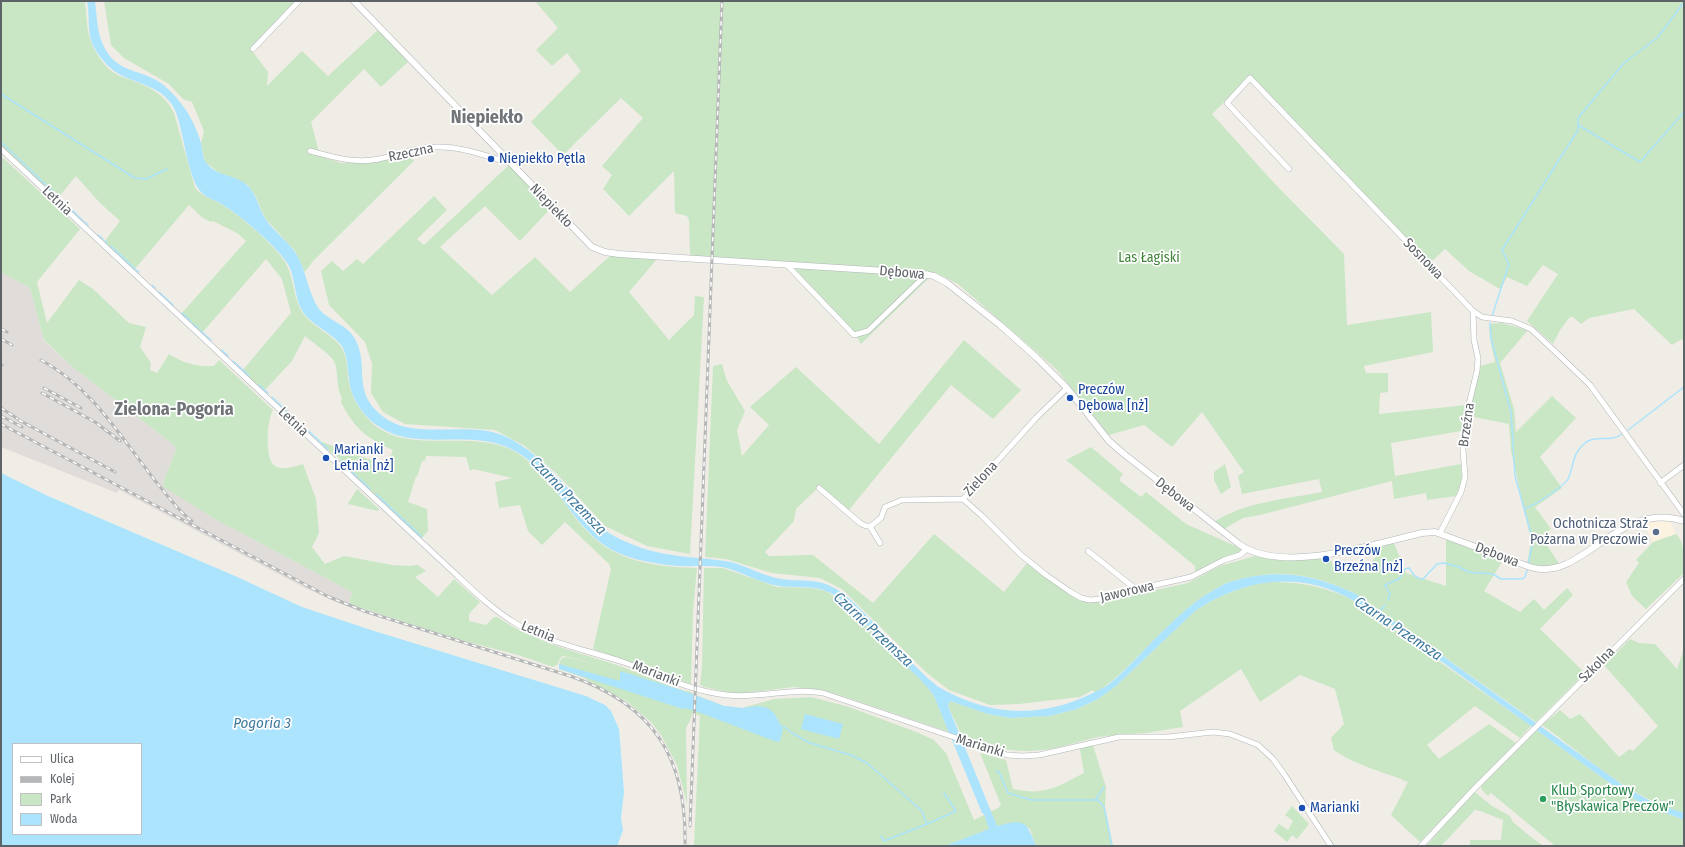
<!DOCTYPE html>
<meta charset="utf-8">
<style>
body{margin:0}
#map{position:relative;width:1685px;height:847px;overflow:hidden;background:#f0ede7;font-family:"Fira Sans Condensed",sans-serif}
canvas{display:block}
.frame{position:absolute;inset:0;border:2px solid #5e6367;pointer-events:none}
.legend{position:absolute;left:12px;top:743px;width:130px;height:92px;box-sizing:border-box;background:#fff;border:1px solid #bfc1c2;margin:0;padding:5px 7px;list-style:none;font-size:12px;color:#5e6367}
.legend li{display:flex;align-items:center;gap:8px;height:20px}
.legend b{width:20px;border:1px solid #bfc1c2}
</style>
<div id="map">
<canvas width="1685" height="847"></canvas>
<div class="frame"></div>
<ul class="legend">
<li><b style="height:5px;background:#fff"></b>Ulica</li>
<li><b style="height:5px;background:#b5b6b7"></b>Kolej</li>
<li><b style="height:11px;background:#c9e6c5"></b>Park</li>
<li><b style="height:11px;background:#abe4fc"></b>Woda</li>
</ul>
</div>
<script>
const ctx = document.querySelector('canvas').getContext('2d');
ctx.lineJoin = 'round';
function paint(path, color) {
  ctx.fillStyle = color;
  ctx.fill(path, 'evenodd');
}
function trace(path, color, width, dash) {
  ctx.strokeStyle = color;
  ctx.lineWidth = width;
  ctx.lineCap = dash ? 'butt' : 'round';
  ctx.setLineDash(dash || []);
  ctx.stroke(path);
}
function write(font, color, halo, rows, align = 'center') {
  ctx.font = font + ' "Fira Sans Condensed",sans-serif';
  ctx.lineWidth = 3.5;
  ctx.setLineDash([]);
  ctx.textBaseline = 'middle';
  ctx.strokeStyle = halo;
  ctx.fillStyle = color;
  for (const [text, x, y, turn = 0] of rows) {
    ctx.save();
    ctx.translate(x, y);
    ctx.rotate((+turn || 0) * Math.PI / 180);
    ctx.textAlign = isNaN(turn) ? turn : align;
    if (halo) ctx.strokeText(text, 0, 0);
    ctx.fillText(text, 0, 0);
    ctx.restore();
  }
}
const commercial = new Path2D(`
 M1670 521 1676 534 1653 542 1643 523 1648 522Z`);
const industrial = new Path2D(`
 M1 272 30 288 44 341 74 368 174 445 176 450 163 483 215 519 352 592 348 607 305 588 119 490 117 493 1 447Z`);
const green = new Path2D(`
 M1 1H85C87 16 86 30 92 44 95 52 102 63 109 69 114 74 122 77 128 79 148 86 164 93 174 113L195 188C203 197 212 199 221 204 239 215 271 242 283 259 294 274 292 293 301 310 310 327 333 333 343 350 347 358 347 368 348 377 350 395 358 409 371 422 407 456 466 429 510 449 529 458 544 476 557 493 569 508 579 525 594 538 621 563 662 567 697 568L693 612 691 684 593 649 611 569 609 564 565 522 542 545 528 531 520 505 499 508 495 482 512 478 473 469 470 471 466 457 426 456 425 461H422L417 477 416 476 408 502 427 509 428 531 421 539 339 461 340 460 339 458 320 444 322 442 387 466 393 450C366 438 354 428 341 402L342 398C335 385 339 371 334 361 330 354 312 342 305 336L292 361 264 391 242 371 291 313 282 279 266 259 202 333 181 314 246 241 237 233 213 221 211 222 203 218 189 205 134 270 104 242 120 221 99 202 76 176 57 199 1 145Z
 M104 1H296L250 48 268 72 267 86 302 51 328 76 379 29 408 62 381 87 364 69 311 122 320 156 341 163 365 162 408 154 414 161 313 261 305 272 295 251 265 218 256 197 248 185 219 173 205 162 201 144 204 131 192 102 183 99 169 84 124 58 111 45Z
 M535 1H1684V341L1682 339 1672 345 1634 309 1589 318 1581 324 1573 317H1570L1560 330 1553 344 1527 321 1558 274 1543 265 1527 286 1507 277 1500 289 1469 271 1445 249 1430 263 1251 76 1212 114 1275 184 1344 254 1347 325 1431 312 1433 352 1364 366 1366 373H1388V392L1380 393 1379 414 1467 405 1461 431 1391 443 1395 476 1461 464 1462 480 1456 496 1427 500 1426 493 1394 499 1392 481 1260 515 1243 518 1224 529 1214 522C1244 502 1287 499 1322 492L1319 479 1242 494 1238 476 1244 472 1202 412 1172 447 1144 425 1109 435 1056 369 958 284 936 273 690 256 689 220 687 216 675 213 674 171 629 216 603 189 612 175 602 166 643 118 621 98 563 155 531 122 581 71 567 53 552 66 536 50 558 28Z
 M1 156 80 229 37 282 47 323 79 280 93 289 129 323 146 327 140 347 151 363 150 370 157 373 169 354C183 363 197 367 214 366L219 360 273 410C267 420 264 459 275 466 284 471 295 466 303 464L316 499 319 533 312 547 325 564 344 556 392 565 409 566 418 565 426 571 415 577 438 597 454 579 480 602 469 614V621L486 625 494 617H497C536 644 584 653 628 669 648 676 669 688 691 692L693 694 724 706 742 708 774 699 811 697 849 707 919 733 934 740 946 753 974 820 998 808 1001 805 980 753 1006 760 1013 789C1045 796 1057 787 1084 773L1080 749 1093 745 1106 787 1105 807 1113 846H1036L1030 829 1022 824 998 826 945 846H694L700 716 692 713 691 718 686 728 687 804 677 765 661 735 651 722 626 701 586 680 587 679 559 669V664L561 659 565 657 598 665 564 656 561 657 557 665 553 667 518 655 457 639 349 604 352 592 215 519 164 487 163 483 176 450 174 445 74 368 44 340 30 288 1 272Z
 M509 165 550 209 520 241 485 206 440 247 492 295 535 257 570 292 611 255 657 259 629 292 669 340 694 315 695 296 704 297 690 554 647 546 605 526 557 474 525 446 495 430 405 424 383 412 371 393 372 364 365 342 329 305 321 271 332 261 343 271 357 259 363 264 434 196 447 210 417 239 424 245Z
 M794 268 924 276 929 278 861 344 854 332Z
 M1501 323 1528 330 1500 363 1514 409 1516 432 1552 396 1576 418 1540 457 1562 488 1535 507 1551 529 1541 536 1560 565 1550 567 1527 564 1531 541 1511 451 1509 424 1469 416 1480 366 1495 362 1490 339 1489 324Z
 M964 340 1021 390 993 419 951 385 849 510 820 486 796 509 794 521 765 552 769 556 813 555 873 603 934 534 1004 592 1027 563 1076 599 1100 602 1188 583 1220 566 1255 556 1283 560 1330 556 1333 567 1354 568 1371 563 1381 549 1380 546 1394 543 1406 573 1446 586V539L1502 562 1484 591 1520 612 1534 599 1544 610 1567 588 1573 595 1540 629 1585 673 1536 722 1356 594C1319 576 1285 569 1245 578 1236 580 1227 582 1219 587 1198 598 1179 615 1162 632 1140 653 1121 677 1095 693L1093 690 1080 697 1019 704 990 705 949 690 927 673 842 589 820 578 772 573 726 559 705 557 713 366 722 364 727 381 745 411 737 430 742 456 769 425 750 407 796 367 879 444Z
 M1091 447 1123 474 1119 480 1141 497 1146 492 1186 524 1242 549 1238 553 1195 574V566L1066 460Z
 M1225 464 1231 487 1221 494 1214 480V472Z
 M357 489 379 509 378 511 348 504 346 507Z
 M1676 534C1685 541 1684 561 1684 573L1646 609 1632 596 1626 582 1639 563 1636 560 1653 542Z
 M704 568H723L777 587 812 588 826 591 844 603 926 685 934 696 949 732 839 695 821 690 794 687 745 693H732L704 687 700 684 702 668Z
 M1271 582C1302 582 1320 586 1349 598L1531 726 1520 738 1475 706 1427 745 1439 759 1489 724 1516 743 1420 842 1391 815 1408 782C1385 772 1354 765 1334 750L1331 738 1344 724 1335 689 1300 675 1260 702 1241 669 1180 711 1183 727C1170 729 1158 731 1146 733 1130 734 1114 735 1098 737 1085 740 1072 744 1060 747 1020 756 999 749 962 736L948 706 950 701 988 714 1010 718 1049 716 1077 709 1098 699 1116 686 1195 611C1218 596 1243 585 1271 582Z
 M1630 639 1639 643 1655 644 1677 669 1684 649V813C1630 798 1587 757 1542 725L1560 710 1570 719 1580 714 1619 757 1630 749 1633 751 1658 726 1604 665Z
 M1536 730 1618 789 1643 804 1684 820V846H1555L1491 793 1488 796 1482 790 1481 786Z
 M1473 793H1476L1492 806 1510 816 1513 822 1531 837 1544 846H1470V840H1501L1503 820 1480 811 1475 810 1441 846H1426Z
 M1292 806 1309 824 1297 839 1292 835 1287 842 1274 831 1279 824 1288 830 1293 821 1285 815Z`);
const water = new Path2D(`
 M87 1H95C97 17 97 33 104 47 116 70 133 69 152 78 165 84 175 95 183 106 191 116 197 130 201 143 203 151 202 159 208 165 219 177 239 175 249 187 257 196 259 208 265 218 275 234 291 242 299 259 307 275 309 295 319 309 329 321 348 325 355 339 370 366 351 390 381 415 412 442 464 420 502 435 533 448 557 475 578 500 590 514 598 528 616 537 631 545 649 551 666 554 687 558 710 558 731 562 746 566 760 574 776 578 793 582 812 578 828 585 847 593 860 609 874 623 894 644 914 667 937 686 995 720 1050 719 1108 685 1128 669 1144 649 1162 632 1179 615 1198 598 1219 587 1227 582 1236 580 1245 578 1285 569 1320 577 1356 594L1627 788 1654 803 1684 813V820L1643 804 1618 789C1554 743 1491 697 1427 651 1392 627 1357 595 1315 585 1272 575 1231 587 1195 611L1116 686 1098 699 1077 709 1049 716 1010 718 988 714 950 701 948 706 997 826C1024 819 1026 820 1036 846H945L989 829 984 814 982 813 934 696C922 678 903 664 888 649 872 632 852 605 832 594 816 584 797 589 779 586 759 583 741 571 722 567 708 565 694 567 680 566 662 565 637 561 621 554 570 534 558 470 509 448 463 427 411 456 370 420 358 408 350 394 349 378 347 368 348 358 343 348 333 332 313 327 303 312 294 298 296 280 289 266 280 249 240 215 223 205 216 200 208 199 202 193 187 180 184 128 174 108 162 86 139 85 119 74 108 68 97 55 92 43 87 29 90 15 87 1Z
 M1 473 48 496 235 576 302 607 371 630 586 696 605 705 611 711 619 729 624 792 621 818 623 830 618 844 617 846H1ZM13 744H141V834H13Z
 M559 664 620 681V671L681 690 724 706 742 708 758 706 768 708 774 713 783 729 780 741 777 742 698 712 685 708 683 709 559 669Z
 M805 714 843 724 839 739 801 729Z`);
const stream = new Path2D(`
 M1 94 135 178 146 179 167 169
 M1578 125 1640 162 1684 112
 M1 142 61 199
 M66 203 67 206
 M72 210 83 221
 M85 222 88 225
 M98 235 103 239
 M105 241 107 243
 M111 246 135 269
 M136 270 139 272
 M152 285 155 288
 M159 292 173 305
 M182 313 191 321
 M1492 316 1509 264 1502 250 1578 130V118L1623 64 1658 37 1684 2
 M1490 323 1491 338 1511 412 1515 476 1533 541 1528 565
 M193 324 198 328
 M200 330 202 332
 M203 333 211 340
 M222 350 228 356
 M233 361 243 370
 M244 371 249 376
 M259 385 268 393
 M272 397 295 419
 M300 423 328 449
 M1628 430 1684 387
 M341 461 357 477
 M360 479 370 489
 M376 494 422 537
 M1525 508C1533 507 1564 486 1568 479 1575 464 1571 455 1585 443 1596 434 1611 443 1622 434
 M1388 600 1390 594 1385 585 1399 579 1405 569 1409 568C1413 574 1416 579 1423 579L1437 564 1444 563 1459 567 1468 572 1493 574 1501 579H1522L1525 577 1527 570
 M1380 611 1385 605
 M781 726H783L792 733 810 743 851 755 867 763 922 811 927 824 956 811 944 793
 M996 771 999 772 1008 793 1031 800H1098L1104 807 1112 846
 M1096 799 1104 787
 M881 836 884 841 927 824`);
const minor = new Path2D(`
 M253 49 299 1
 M1 149 447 566C469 586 490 608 515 623 547 643 587 650 623 662 657 674 690 691 727 695 759 699 791 687 823 693L1007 755 1023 756 1039 755 1119 737H1168L1213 732 1230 734 1258 745 1273 759 1284 774 1331 846
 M310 151C333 157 355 164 379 159 398 155 416 147 436 147 461 146 486 156 510 163
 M1289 169 1227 103 1250 78 1473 311 1482 317 1512 321 1531 329 1562 358 1590 385 1684 514
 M787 265 854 335 868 331 927 274
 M1660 483 1684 465
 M819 488 860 523 866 526H871
 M963 499 982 516 1020 554 1046 575 1069 591 1081 598 1090 600 1100 599 1111 595 1191 577 1224 560 1240 555 1247 549
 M1440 533 1461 492 1465 477 1463 449 1468 408 1477 371 1478 358 1474 340 1473 311
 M880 543 871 528 872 525 881 518 885 507 902 500 963 499 1036 418 1067 388
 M1088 551 1137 590
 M1421 846 1475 788 1684 579`);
const tertiary = new Path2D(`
 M354 1 592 247 605 252 619 254 918 273 934 276 947 283 1000 325 1037 358 1067 388 1109 441 1124 454 1239 544C1282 575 1373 544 1422 533L1435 532 1530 567C1582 584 1617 499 1684 521`);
const rail = new Path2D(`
 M1 329 7 332
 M1 339 12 345
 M41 360C93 388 121 438 157 483 168 496 178 511 192 521
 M1 365H2
 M44 388 81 408
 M42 393 95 422 120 441
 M1 408 18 419
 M1 416 22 427
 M19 420 115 472
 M1 424 329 597 364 611 570 676C654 705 687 758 685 846
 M690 826 722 1`);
const markers = [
 [491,159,4,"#1a4fb4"],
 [1070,398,4,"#1a4fb4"],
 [326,458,4,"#1a4fb4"],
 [1656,532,4,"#5c6f8a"],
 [1326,559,4,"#1a4fb4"],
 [1543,799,4,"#2e9e5b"],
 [1302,808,4,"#1a4fb4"]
];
const streetNames = [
 ["Rzeczna",411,153,-12],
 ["Letnia",57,201,43],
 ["Niepiekło",551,206,46],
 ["Sosnowa",1423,259,46],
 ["Dębowa",902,273,5],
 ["Letnia",293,422,43],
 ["Brzeźna",1467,425,-82],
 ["Zielona",981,479,-47],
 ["Dębowa",1175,495,38],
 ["Dębowa",1497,555,21],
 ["Jaworowa",1127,592,-13],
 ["Letnia",538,632,22],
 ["Szkolna",1597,665,-45],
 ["Marianki",656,674,21],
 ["Marianki",980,746,17]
];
const transitNames = [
 ["Niepiekło Pętla",499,159],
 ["Preczów",1078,390],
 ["Dębowa [nż]",1078,406],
 ["Marianki",334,450],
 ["Letnia [nż]",334,466],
 ["Preczów",1334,551],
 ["Brzeźna [nż]",1334,567],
 ["Marianki",1310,808]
];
const parkNames = [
 ["Las Łagiski",1149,258]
];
const serviceNames = [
 ["Ochotnicza Straż",1648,524],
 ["Pożarna w Preczowie",1648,540]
];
const leisureNames = [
 ["Klub Sportowy",1551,791],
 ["\"Błyskawica Preczów\"",1551,807]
];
const waterNames = [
 ["Czarna Przemsza",568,496,46],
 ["Czarna Przemsza",1398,629,34],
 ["Czarna Przemsza",873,630,43],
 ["Pogoria 3",262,724]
];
const districtNames = [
 ["Niepiekło",487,118],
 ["Zielona-Pogoria",174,410]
];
paint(commercial, '#fdf2df');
paint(industrial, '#dfdcd9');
paint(green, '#c9e6c5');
paint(water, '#abe4fc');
trace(stream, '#abe4fc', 1.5);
trace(minor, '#b2b5b9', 6);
trace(tertiary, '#b2b5b9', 7);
trace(minor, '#fff', 5);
trace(tertiary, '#fff', 6);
trace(rail, '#b5b6b7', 3);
trace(rail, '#fff', 1.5, [4.5]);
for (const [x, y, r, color] of markers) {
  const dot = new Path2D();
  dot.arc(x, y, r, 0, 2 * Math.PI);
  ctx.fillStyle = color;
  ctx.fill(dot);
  trace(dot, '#fff', 1.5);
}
write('14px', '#5e6367', '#fff', streetNames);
write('14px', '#164399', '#fff', transitNames, 'left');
write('14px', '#3f8438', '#fff', parkNames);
write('14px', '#4e5e75', '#fff', serviceNames, 'right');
write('14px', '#27864d', '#fff', leisureNames, 'left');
write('italic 15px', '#407b9e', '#fff', waterNames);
write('bold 18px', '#6f7579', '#fff', districtNames);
</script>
